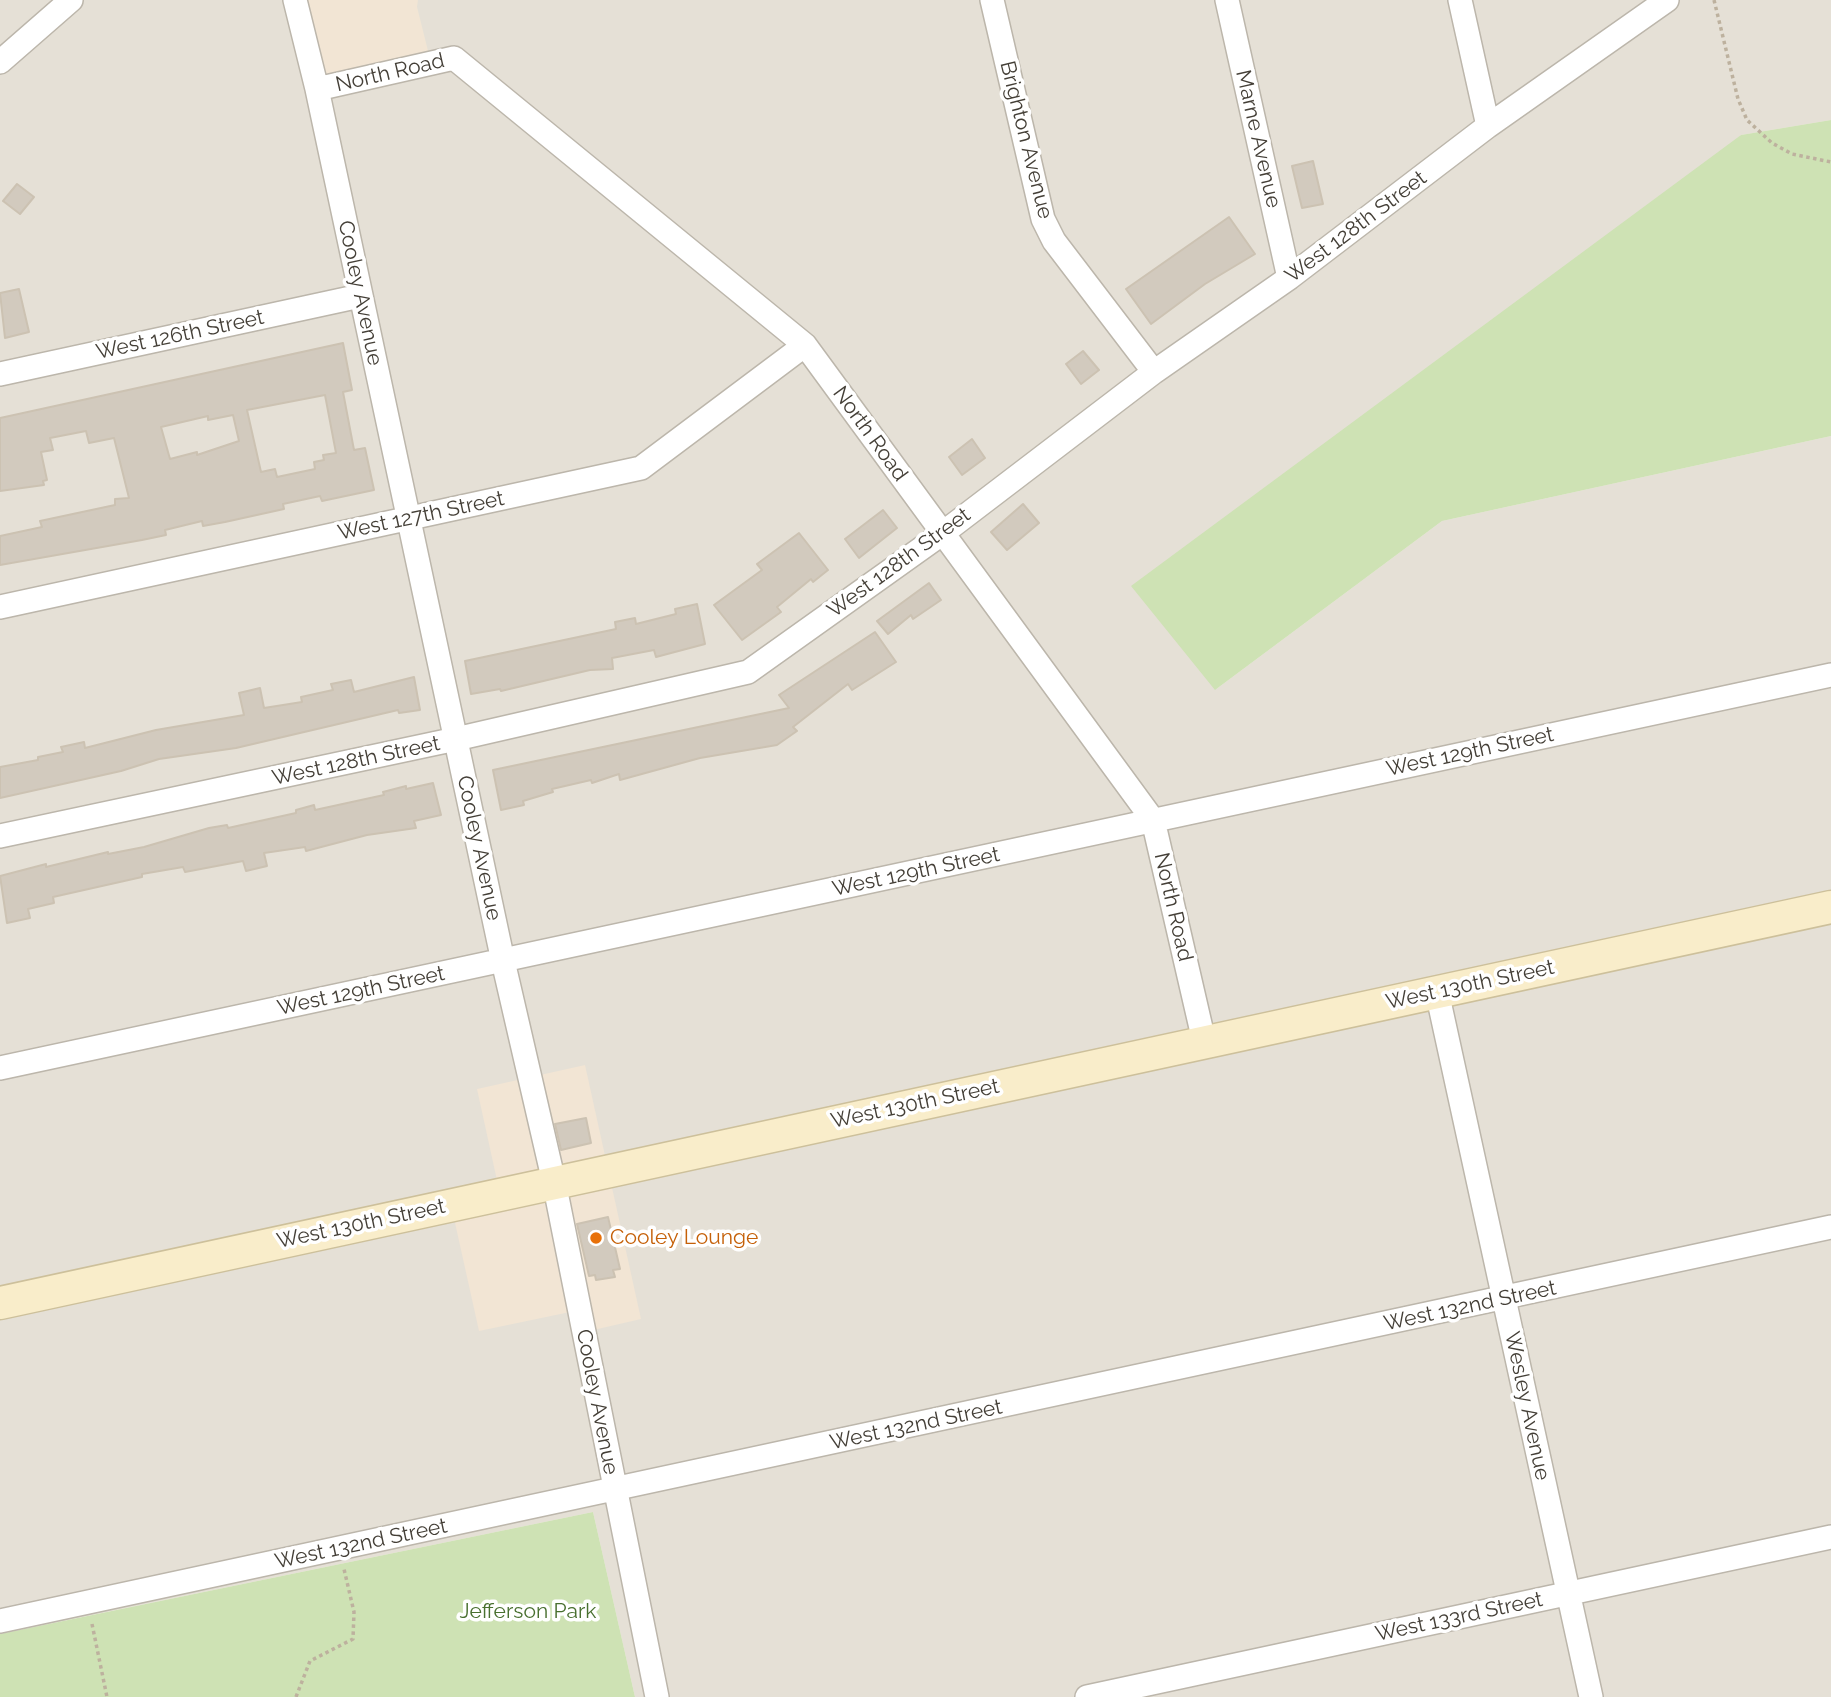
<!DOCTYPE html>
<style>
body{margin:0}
canvas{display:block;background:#f2efe7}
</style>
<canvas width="1831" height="1697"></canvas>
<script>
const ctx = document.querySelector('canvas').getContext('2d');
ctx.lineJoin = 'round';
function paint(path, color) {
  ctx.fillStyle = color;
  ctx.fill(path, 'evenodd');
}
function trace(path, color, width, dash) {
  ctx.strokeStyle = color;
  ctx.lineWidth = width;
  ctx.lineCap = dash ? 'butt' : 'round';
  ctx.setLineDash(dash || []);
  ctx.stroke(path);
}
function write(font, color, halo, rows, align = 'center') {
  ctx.font = font + ' Raleway,sans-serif';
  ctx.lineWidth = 7;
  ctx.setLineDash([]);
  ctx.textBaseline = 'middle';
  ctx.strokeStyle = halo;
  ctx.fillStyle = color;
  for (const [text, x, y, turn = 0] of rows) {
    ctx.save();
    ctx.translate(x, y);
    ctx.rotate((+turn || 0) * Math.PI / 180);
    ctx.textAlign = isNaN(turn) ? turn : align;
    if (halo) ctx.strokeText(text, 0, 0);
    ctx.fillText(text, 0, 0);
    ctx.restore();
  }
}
const residential = new Path2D(`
 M0 0H1831V120L1741 135 1215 690 1442 521 1831 436V1697H635L593 1512 0 1634Z`);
const commercial = new Path2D(`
 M285 0H418L417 7 428 51 304 81Z
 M585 1065 641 1319 576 1334 570 1312 479 1331 449 1196 498 1185 477 1089Z`);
const green = new Path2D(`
 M1831 120V436L1442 521 1215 690 1131 586 1741 135Z
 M593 1512 635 1697H0V1634Z`);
const building = new Path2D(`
 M1313 161 1323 204 1302 208 1292 166Z
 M17 184 34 197 20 214 3 201Z
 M1229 217 1255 254 1205 284 1151 324 1126 289Z
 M19 289 29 332 5 338 0 293Z
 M343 343 352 390 343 392 354 450 365 448 374 490 322 501 320 496 283 504 284 509 225 522 203 526 202 521 165 530 166 535 142 540 0 565V536L42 527 40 521 115 505V499L129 498 114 438 89 443 86 431 50 438 53 450 41 452 47 480 43 481 44 485 0 491V418ZM325 395 336 453 323 455 324 460 314 462 315 469 277 477 275 469 261 472 247 410ZM233 415 239 441 197 455V452L170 459 161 427 208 416V420Z
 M1083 351 1099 370 1081 384 1066 364Z
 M972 439 985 458 962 475 949 457Z
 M1023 504 1039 523 1007 550 991 532Z
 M883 510 897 528 859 558 845 539Z
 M799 533 828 570 813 582 811 579 777 607 781 612 742 640 714 605 762 570 757 564Z
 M929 583 941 600 913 619 911 615 888 634 877 621Z
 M697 604 705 644 656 657 654 650 612 658 613 669 590 670 501 691 500 689 471 694 465 661 616 629 615 622 635 618 636 624 676 614 675 609Z
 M875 632 896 662 852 690 848 684 793 727 797 731 777 745 700 758 620 780 619 774 592 783 591 780 552 789 553 792 523 801 524 805 501 810 493 770 789 708 779 695Z
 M414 677 420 710 399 713 398 710 236 748 159 759 121 771 0 798V767L38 760V757L63 752 61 747 84 742 85 748 156 730 244 715 239 693 260 688 264 708 302 702 301 697 333 690 331 684 351 680 354 692Z
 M433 783 441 815 414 821 416 828 367 835 306 851 305 847 264 853 267 866 246 871 243 861 185 872 183 867 142 874V877L53 897 54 903 28 909 30 918 7 923 0 876 46 864V867L108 852V854L144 847 209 828 227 825 228 828 296 813V810L314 805 315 810 384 795 383 792 406 786V789Z
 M586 1118 591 1143 561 1150 555 1124Z
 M608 1217 620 1269 613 1270 615 1277 596 1280 595 1275 589 1276 577 1224Z`);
const path = new Path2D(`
 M1714 0 1738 99 1747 120 1772 143 1792 154 1831 162
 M92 1624 107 1697
 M296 1697 310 1661 353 1639 354 1612 344 1569`);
const minor = new Path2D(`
 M295 0 317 89 503 961 554 1182 657 1697
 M992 0 1043 219 1054 241 1154 372
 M1227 0 1289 278
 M1460 0 1488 126
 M0 62 71 0
 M317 89 454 58 805 345 1153 820 1204 1041
 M0 374 360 296
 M0 607 641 468 805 345
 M0 836 456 739 748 672 943 533 1154 372 1289 278 1488 126 1667 0
 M1437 992 1591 1697
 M0 1068 1831 675
 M0 1621 1831 1227
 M1087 1697 1831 1537`);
const secondary = new Path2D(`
 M0 1303 1831 907`);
const markers = [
 [596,1238,7,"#e8710a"]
];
const streetNames = [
 ["North Road",390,73,-13],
 ["Marne Avenue",1258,139,77],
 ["Brighton Avenue",1026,140,76],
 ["West 128th Street",1356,227,-37],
 ["Cooley Avenue",360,293,78],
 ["West 126th Street",180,335,-12],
 ["North Road",870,434,54],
 ["West 127th Street",421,516,-12],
 ["West 128th Street",899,563,-36],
 ["West 129th Street",1470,752,-12],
 ["West 128th Street",356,761,-12],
 ["Cooley Avenue",479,848,78],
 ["West 129th Street",916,872,-12],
 ["North Road",1173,907,77],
 ["West 130th Street",1470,985,-12],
 ["West 129th Street",361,991,-12],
 ["West 130th Street",915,1104,-12],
 ["West 130th Street",361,1224,-12],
 ["West 132nd Street",1470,1306,-12],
 ["Cooley Avenue",597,1402,79],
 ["Wesley Avenue",1527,1406,78],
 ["West 132nd Street",916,1425,-12],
 ["West 132nd Street",361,1544,-12],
 ["West 133rd Street",1459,1617,-12]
];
const foodNames = [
 ["Cooley Lounge",610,1238]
];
const parkNames = [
 ["Jefferson Park",528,1612]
];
paint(residential, '#e5e0d6');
paint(commercial, '#f2e5d4');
paint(green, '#cee2b4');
paint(building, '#d2cabe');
trace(building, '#ccc2b2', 2);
trace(minor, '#bcb6ab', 26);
trace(secondary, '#cdc09b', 35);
trace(path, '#bdb19e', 3.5, [3.5, 3.5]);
trace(minor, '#fff', 23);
trace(secondary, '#f9edca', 32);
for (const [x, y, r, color] of markers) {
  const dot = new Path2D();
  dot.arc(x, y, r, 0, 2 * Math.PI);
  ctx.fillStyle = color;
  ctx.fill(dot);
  trace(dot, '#fff', 2.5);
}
write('21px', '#443f37', '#fff', streetNames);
write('21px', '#c56008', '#fff', foodNames, 'left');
write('21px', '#497030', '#fff', parkNames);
</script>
